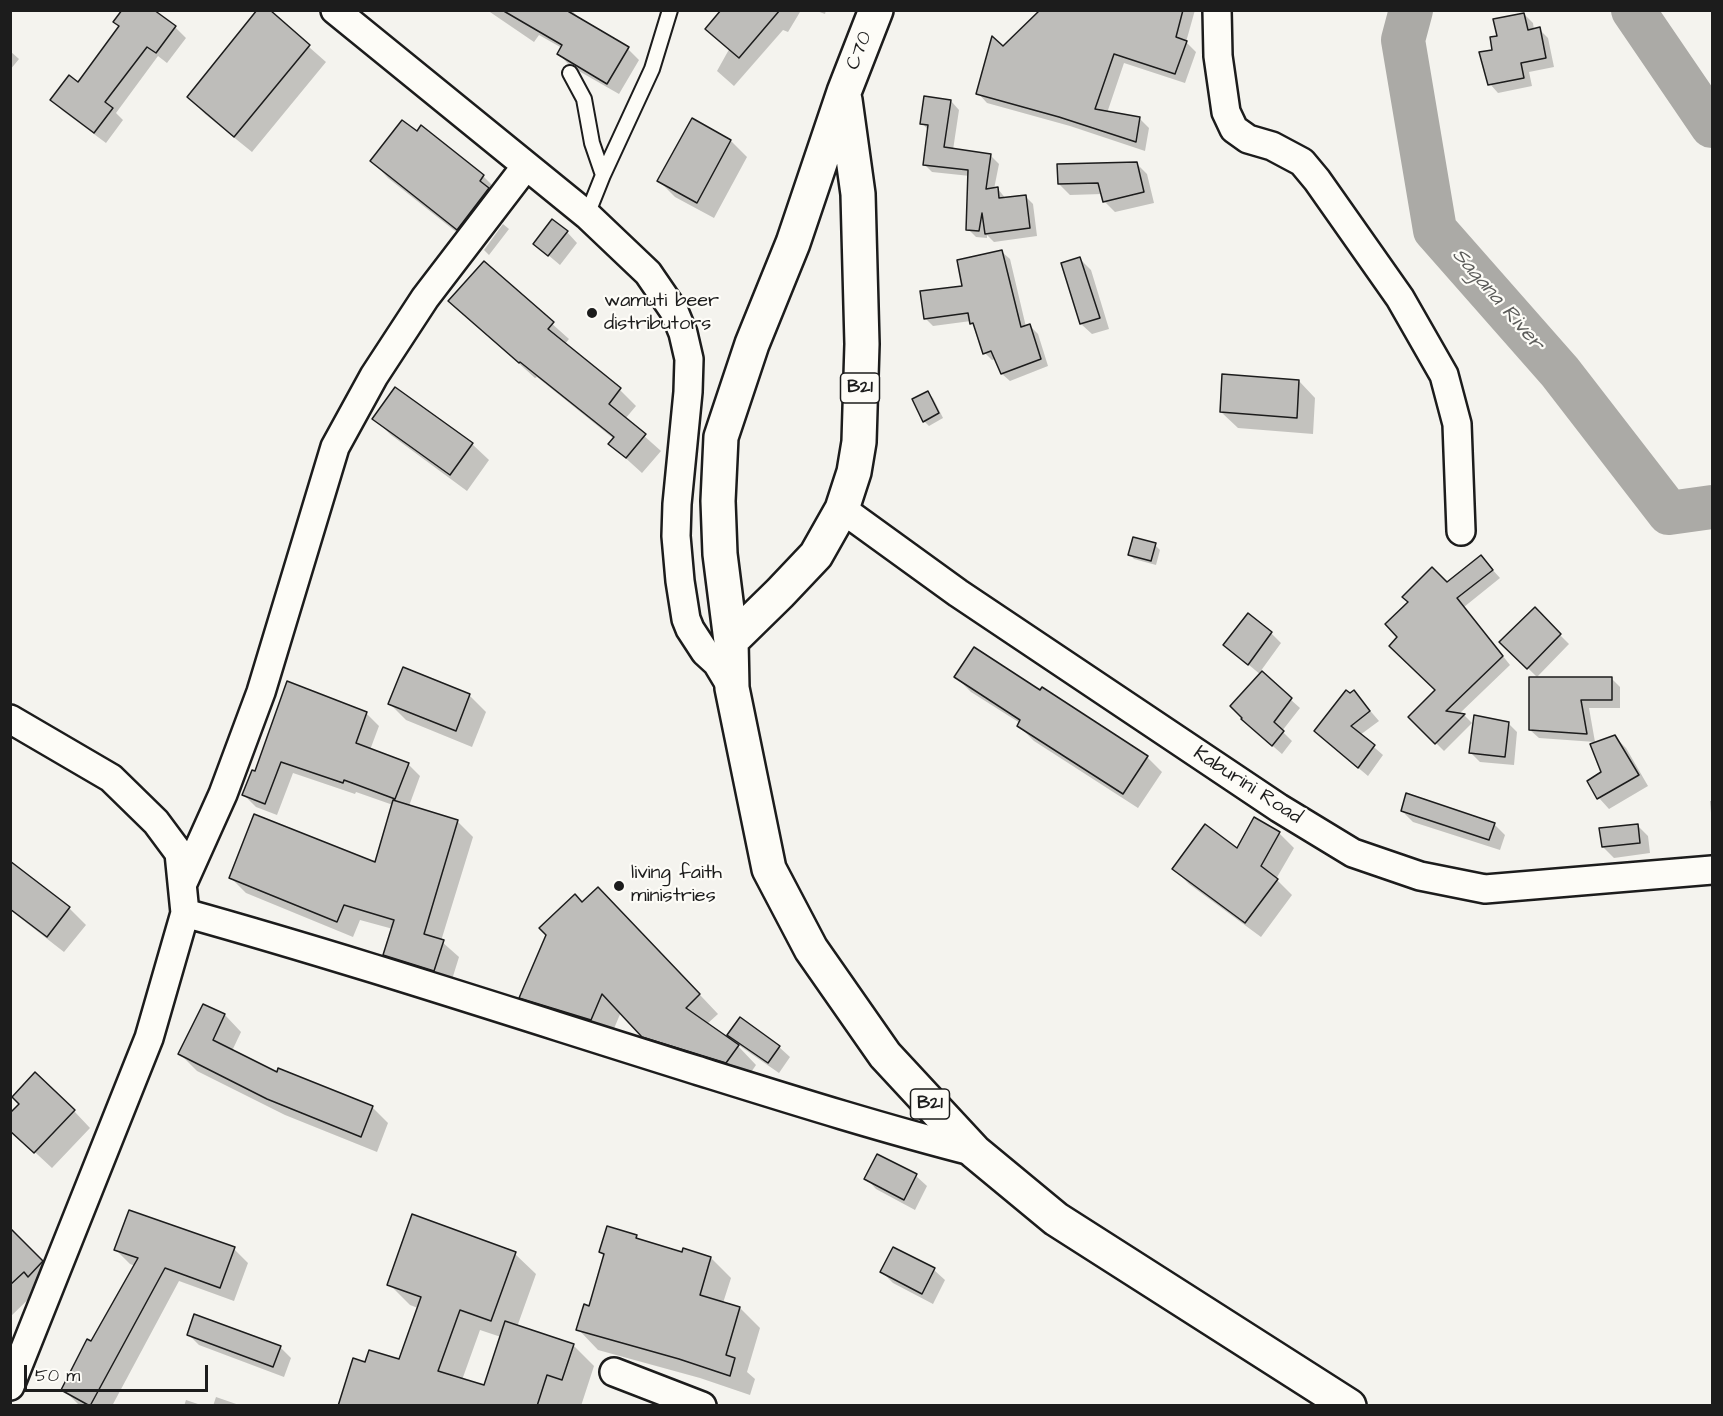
<!DOCTYPE html>
<style>
body{margin:0}
#map{position:relative;width:1723px;height:1416px;overflow:hidden;background:#f4f3ee;font-family:"Architects Daughter",sans-serif}
canvas{display:block}
.frame{position:absolute;inset:0;border:12px solid #1c1c1c;pointer-events:none}
.scale{position:absolute;left:24px;top:1365px;width:184px;height:27px;box-sizing:border-box;border:3px solid #1c1c1c;border-top:0;padding-left:8px;font-size:18px;line-height:21px;white-space:nowrap;color:#1c1c1c;-webkit-text-stroke:4px #fdfcf7;paint-order:stroke}
</style>
<div id="map">
<canvas width="1723" height="1416"></canvas>
<div class="frame"></div>
<div class="scale">50 m</div>
</div>
<script>
const ctx = document.querySelector('canvas').getContext('2d');
ctx.lineJoin = 'round';
function paint(path, color) {
  ctx.fillStyle = color;
  ctx.fill(path, 'evenodd');
}
function trace(path, color, width, dash) {
  ctx.strokeStyle = color;
  ctx.lineWidth = width;
  ctx.lineCap = dash ? 'butt' : 'round';
  ctx.setLineDash(dash || []);
  ctx.stroke(path);
}
function write(font, color, halo, rows, align = 'center') {
  ctx.font = font + ' "Architects Daughter",sans-serif';
  ctx.lineWidth = 4.5;
  ctx.setLineDash([]);
  ctx.textBaseline = 'middle';
  ctx.strokeStyle = halo;
  ctx.fillStyle = color;
  for (const [text, x, y, turn = 0] of rows) {
    ctx.save();
    ctx.translate(x, y);
    ctx.rotate((+turn || 0) * Math.PI / 180);
    ctx.textAlign = isNaN(turn) ? turn : align;
    if (halo) ctx.strokeText(text, 0, 0);
    ctx.fillText(text, 0, 0);
    ctx.restore();
  }
}
const shadow = new Path2D(`
 M267 10 326 62 252 152 205 114 189 97Z
 M487 10H571L588 26 628 49 639 60 619 94 570 66 559 54 562 48 539 35 534 42Z
 M751 10 800 12 788 32 783 30 734 86 717 71Z
 M814 10H826L825 14Z
 M1126 10H1195L1186 42 1196 52 1185 83 1124 63 1107 113 1139 118 1149 128 1145 151 1070 126 987 103 978 93 1003 48Z
 M1524 14 1533 23 1534 30 1539 29 1548 38 1554 67 1529 72 1532 86 1498 93 1490 84 1494 51 1499 37Z
 M175 27 186 38 167 63 158 56 116 113 123 120 106 143 63 111 52 100Z
 M10 51 19 59 10 70Z
 M951 101 959 110 953 150 991 156 999 164 994 189H998L1006 199 1025 196 1033 204 1037 236 994 242 987 235V238L976 237 968 229 970 176 932 172 924 164 929 131 922 123Z
 M692 120 731 141 747 157 714 218 675 197 659 181Z
 M421 127 483 176 500 193 474 246 388 178 372 161 417 133Z
 M1136 163 1147 174 1154 203 1115 212 1104 201 1102 194 1070 195 1059 184Z
 M503 224 509 229 489 255 484 250Z
 M567 232 577 243 560 265 535 244Z
 M1002 252 1010 259 1026 327 1030 326 1038 334 1048 366 1010 381 1002 374 996 359 992 360 985 353 977 328 971 321 933 326 925 318 964 287Z
 M1080 259 1091 270 1109 329 1092 334 1081 324Z
 M484 263 569 339 564 345 620 390 636 406 625 419 661 451 642 473 610 444 614 439 537 377 535 378 450 301Z
 M1299 381 1315 398 1313 434 1238 428 1221 412Z
 M928 393 933 398 943 418 929 426 924 421Z
 M374 419 472 444 489 460 467 491 391 435Z
 M1155 545 1160 550 1156 565 1134 559 1129 554Z
 M1481 557 1500 578 1464 607 1510 665 1459 714 1464 715 1472 723 1444 751 1410 717 1437 690 1447 584Z
 M1535 610 1569 644 1537 677 1501 642Z
 M1271 633 1281 643 1260 672 1300 708 1282 731 1292 741 1282 754 1252 728 1261 675 1225 645Z
 M956 677 1041 692 1147 757 1162 772 1138 808 1034 741 1019 726 1020 723 971 692Z
 M1612 679 1620 687V708H1589L1595 742 1539 738 1530 730Z
 M288 683 367 714 379 726 370 750 408 764 420 776 409 806 457 821 473 837 441 941 459 957 450 986 401 970 385 955 393 929 360 920 353 937 246 893 231 878 376 864 393 805 356 792 355 794 293 773 277 815 256 807 244 795 255 773Z
 M1354 692 1379 721 1360 735 1383 755 1368 776 1325 740 1350 695Z
 M469 695 486 712 472 747 406 720 390 704Z
 M1508 723 1517 732 1514 765 1480 762 1471 753Z
 M1615 737 1626 748 1648 786 1609 809 1599 798 1589 781 1603 773Z
 M1710 801H1712V825Z
 M1402 811 1494 824 1505 835 1500 850 1413 822Z
 M1637 825 1648 836 1650 853 1614 858 1603 847Z
 M1279 833 1294 848 1276 879 1292 895 1261 937 1189 884 1174 869 1237 850Z
 M10 862 69 908 86 925 64 952 10 910Z
 M582 903 617 907 718 1014 707 1024 738 1046 756 1065 745 1081 663 1055 621 1012 610 1038 540 1016 521 997Z
 M204 1006 225 1015 241 1032 232 1051 278 1074 372 1107 388 1123 377 1152 285 1115 197 1071 180 1054Z
 M729 1035 779 1047 790 1057 779 1073 740 1046Z
 M74 1111 90 1128 52 1168 10 1129Z
 M916 1176 927 1186 915 1210 876 1189 866 1178Z
 M10 1227 58 1279 41 1287 10 1317Z
 M636 1236 641 1241 683 1253 711 1258 731 1278 723 1303 740 1308 760 1328 747 1372 755 1379 750 1395 700 1378 598 1350 578 1329 590 1308 605 1256 601 1252Z
 M234 1249 248 1263 234 1301 179 1281 112 1406H80L63 1389 92 1343 135 1266 130 1264 116 1250Z
 M515 1254 536 1274 517 1327 573 1345 594 1366 581 1406H340L366 1364 399 1361 418 1308 410 1305 389 1284ZM480 1330 501 1337 485 1387 462 1380Z
 M934 1270 945 1280 933 1304 893 1283 882 1272Z
 M188 1334 280 1347 291 1358 284 1377 199 1345Z
 M216 1397 242 1406H213Z
 M186 1400 204 1406H184Z`);
const river = new Path2D(`
 M1411 10 1403 40 1435 230 1560 372 1669 513 1712 507
 M1633 10 1712 126`);
const building = new Path2D(`
 M122 10H154L176 26 156 53 147 47 105 102 113 108 94 133 50 100 69 75 78 82 119 26 113 22Z
 M257 10H270L310 45 234 137 187 97Z
 M502 10H566L629 47 607 84 557 54 562 45Z
 M721 10H780L739 58 705 29Z
 M1040 10H1183L1176 37 1187 41 1175 74 1114 54 1095 109 1140 117 1136 142 1059 117 976 94 992 36 1003 46Z
 M1524 13 1528 30 1540 27 1546 58 1521 63 1524 78 1488 85 1479 52 1492 50 1490 37 1497 36 1493 19Z
 M924 96 951 100 944 147 991 154 986 189 998 187 999 198 1026 195 1030 228 985 234 982 213 979 231 966 230 968 170 923 165 928 125 920 124Z
 M692 118 731 140 697 203 657 181Z
 M402 120 417 131 421 125 484 175 480 181 489 188 457 230 370 161Z
 M1137 162 1144 192 1103 202 1098 183 1058 184 1057 164Z
 M552 219 568 231 548 256 533 244Z
 M1002 250 1021 327 1030 324 1041 359 1001 374 991 351 983 354 973 323 970 324 968 313 924 319 920 291 962 286 957 260Z
 M1080 257 1100 318 1080 324 1061 263Z
 M484 261 554 322 548 329 621 388 609 404 646 434 626 458 608 444 614 437 520 362 519 363 448 301Z
 M1222 374 1299 380 1297 418 1220 412Z
 M395 387 473 443 450 475 372 419Z
 M928 391 939 413 923 422 912 399Z
 M1133 537 1156 543 1151 561 1128 555Z
 M1481 555 1493 570 1457 598 1503 656 1446 711 1465 714 1435 744 1408 717 1435 690 1389 646 1397 637 1385 624 1408 602 1402 597 1432 567 1447 582Z
 M1535 607 1561 634 1527 669 1499 642Z
 M1248 613 1272 632 1248 665 1223 645Z
 M974 647 1040 690 1042 687 1148 756 1123 794 1017 726 1020 720 954 677Z
 M403 667 470 694 456 731 388 704Z
 M1262 671 1292 698 1274 722 1284 731 1272 746 1241 719 1242 718 1230 706Z
 M1529 677H1612V700H1581L1587 734 1529 730Z
 M287 681 367 712 356 743 409 763 395 799 344 780 343 783 281 762 265 804 242 795 252 770 255 771Z
 M1346 690 1350 693 1354 690 1370 711 1351 726 1375 745 1358 768 1314 731Z
 M1474 715 1509 722 1505 757 1469 753Z
 M1615 735 1639 775 1597 799 1587 781 1601 772 1590 744Z
 M1406 793 1495 823 1489 840 1401 811Z
 M393 800 458 820 424 934 444 940 434 971 383 955 394 920 344 905 337 922 229 878 254 814 375 862Z
 M1254 817 1280 832 1261 866 1278 879 1245 923 1172 869 1205 824 1237 848Z
 M1638 824 1640 843 1602 847 1599 828Z
 M10 861 70 907 47 937 10 909Z
 M598 887 700 994 686 1008 739 1045 726 1063 642 1037 602 994 591 1020 519 998 546 935 539 928 575 894 582 902Z
 M203 1004 225 1014 213 1040 277 1072 278 1068 373 1106 361 1137 267 1099 178 1054Z
 M740 1017 780 1046 768 1063 727 1035Z
 M35 1072 75 1110 34 1153 10 1131V1113L19 1104 12 1097Z
 M877 1154 917 1174 904 1200 864 1179Z
 M129 1210 235 1247 220 1288 165 1268 90 1406 61 1390 87 1339 91 1341 138 1258 114 1250Z
 M412 1214 516 1252 491 1321 460 1310 438 1371 484 1385 505 1321 574 1344 562 1380 547 1375 537 1406H338L353 1358 365 1362 369 1350 399 1359 421 1297 387 1285Z
 M607 1226 637 1235 636 1238 682 1252 683 1248 711 1257 700 1295 740 1307 726 1355 735 1358 730 1376 679 1359 576 1330 584 1304 589 1306 604 1254 599 1252Z
 M10 1228 43 1261 28 1277 24 1272 10 1285Z
 M893 1247 935 1268 922 1294 880 1272Z
 M194 1314 281 1346 273 1367 187 1335Z`);
const service = new Path2D(`
 M570 73 584 99 592 143 603 175
 M587 215 603 175 652 69 670 10`);
const minor = new Path2D(`
 M335 10 587 215 648 273 674 311 683 333 689 359 688 392 677 504 676 536 680 581 686 619 690 629 705 652 717 663 732 688
 M1217 10 1218 56 1226 112 1234 129 1248 139 1272 146 1302 162 1317 180 1400 298 1444 375 1457 424 1461 531
 M842 509 958 593 1279 808 1353 853 1420 876 1485 889 1712 870
 M10 719 111 778 156 822 179 853 185 913 149 1038 10 1386
 M183 883 223 794 261 692 335 447 374 376 425 298 526 166
 M185 913C357 961 526 1017 696 1070 789 1099 881 1128 975 1152
 M614 1372 702 1406`);
const trunk = new Path2D(`
 M876 10 844 92 793 243 752 344 721 437 718 501 720 554 731 641 732 688 769 869 811 949 885 1055 975 1152 1056 1219 1349 1406
 M731 641 780 593 816 555 842 509 854 472 859 442 862 344 858 194 845 100`);
const markers = [
 [592,313,6,"#1c1c1c"],
 [619,886,6,"#1c1c1c"]
];
const shields = [
 [860,388,39],
 [930,1104,39]
];
const shieldNames = [
 ["B21",860,388],
 ["B21",930,1104]
];
const streetNames = [
 ["C70",860,51,-69],
 ["Kaburini Road",1247,786,33]
];
const poiNames = [
 ["wamuti beer",604,302],
 ["distributors",604,325],
 ["living faith",631,874],
 ["ministries",631,897]
];
const waterNames = [
 ["Sagana River",1497,300,49]
];
paint(shadow, '#0003');
trace(river, '#abaaa6', 44);
paint(building, '#bebdba');
trace(building, '#1c1c1c', 1.5);
trace(service, '#1c1c1c', 18);
trace(minor, '#1c1c1c', 32);
trace(trunk, '#1c1c1c', 38);
trace(service, '#fdfcf7', 14);
trace(minor, '#fdfcf7', 27);
trace(trunk, '#fdfcf7', 33);
for (const [x, y, r, color] of markers) {
  const dot = new Path2D();
  dot.arc(x, y, r, 0, 2 * Math.PI);
  ctx.fillStyle = color;
  ctx.fill(dot);
  trace(dot, '#fdfcf7', 2);
}
for (const [x, y, w] of shields) {
  const box = new Path2D();
  box.roundRect(x - w / 2, y - 15, w, 30, 4.5);
  ctx.fillStyle = '#fdfcf7';
  ctx.fill(box);
  trace(box, '#1c1c1c', 1.5);
}
write('bold 18px', '#1c1c1c', null, shieldNames);
write('20px', '#1c1c1c', '#fdfcf7', streetNames);
write('20px', '#1c1c1c', '#fdfcf7', poiNames, 'left');
write('italic 21px', '#5c5c5a', '#fdfcf7', waterNames);
</script>
